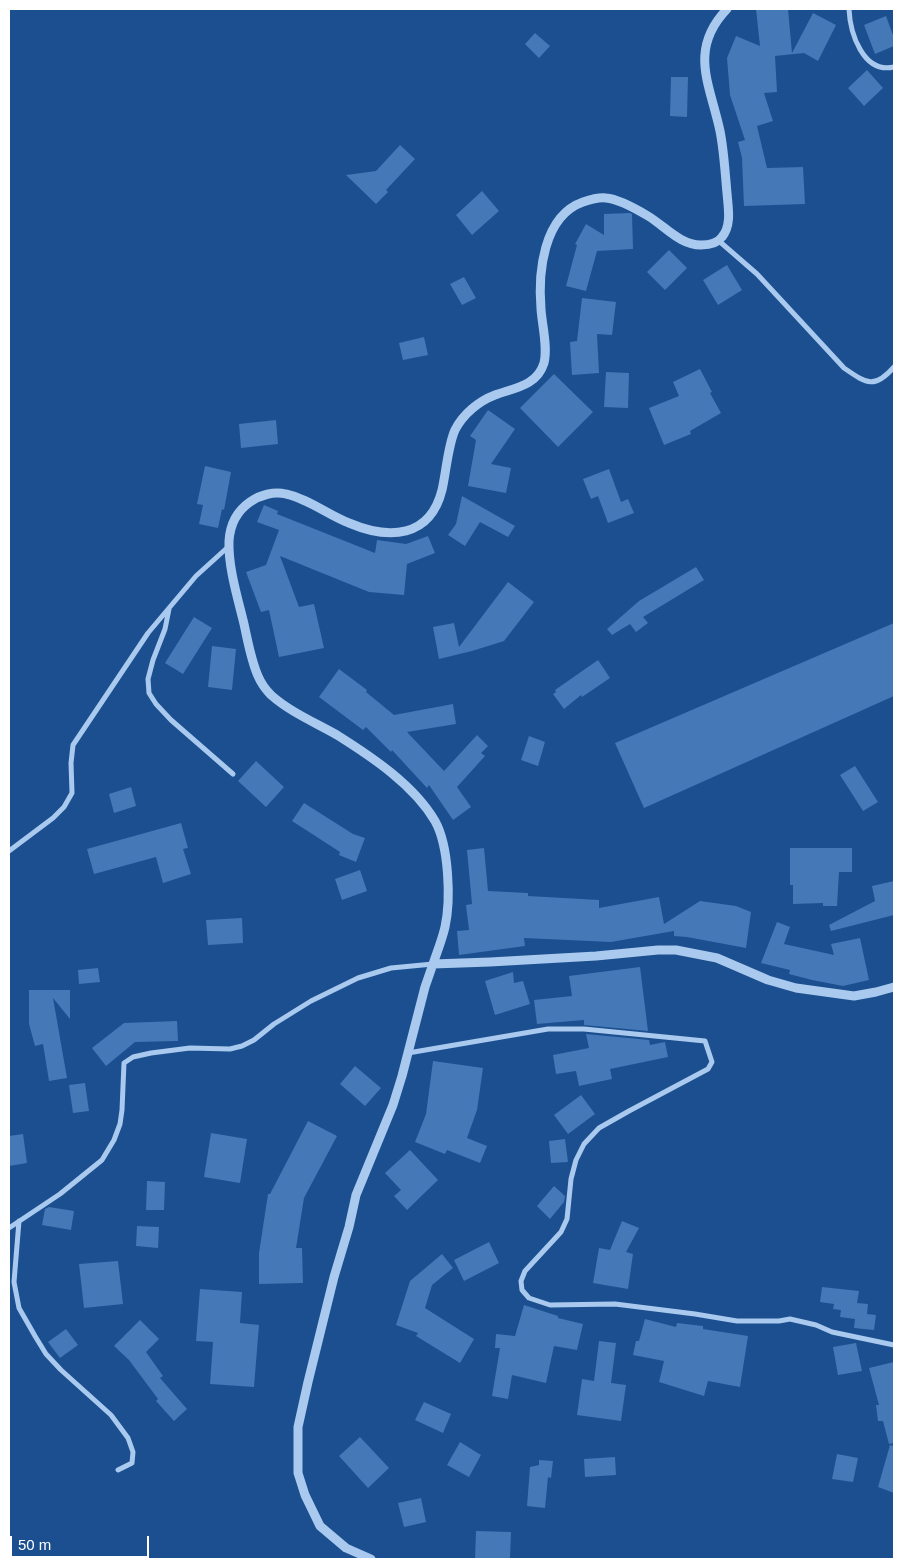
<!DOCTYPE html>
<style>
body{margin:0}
#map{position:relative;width:903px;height:1568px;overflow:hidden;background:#1b4f8f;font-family:Arial,sans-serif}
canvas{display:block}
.frame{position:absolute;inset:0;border:10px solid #fff;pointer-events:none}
.scale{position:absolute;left:10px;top:1536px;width:139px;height:22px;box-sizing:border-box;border:2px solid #fff;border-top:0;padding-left:6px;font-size:15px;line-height:18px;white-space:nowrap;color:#fff;-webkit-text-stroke:4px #1b4f8f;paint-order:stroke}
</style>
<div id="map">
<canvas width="903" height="1568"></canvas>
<div class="frame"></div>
<div class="scale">50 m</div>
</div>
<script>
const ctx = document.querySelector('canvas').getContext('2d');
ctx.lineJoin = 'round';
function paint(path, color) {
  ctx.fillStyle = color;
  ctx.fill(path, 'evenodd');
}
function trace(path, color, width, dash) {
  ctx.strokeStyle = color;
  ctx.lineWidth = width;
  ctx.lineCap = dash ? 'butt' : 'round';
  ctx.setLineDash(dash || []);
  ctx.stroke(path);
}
const building = new Path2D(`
 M756 9H788L792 53 813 13 836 25 818 61 804 53 775 56 777 92 764 93 773 121 757 126 767 168 803 167 805 204 744 206 742 158 738 142 745 140 730 95 727 58 736 36 760 46Z
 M886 16 894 38V46L875 54 864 25Z
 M535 33 550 46 539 58 525 44Z
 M867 70 883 88 864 106 848 88Z
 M671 77H688L687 117 670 116Z
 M400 145 415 159 386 190 388 192 376 204 346 175 376 171Z
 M482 191 499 211 472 235 456 215Z
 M630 213 632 214 633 249 597 251 586 291 566 286 577 245 575 244 586 224 604 235V214Z
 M669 250 687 268 665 290 647 272Z
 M727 265 742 290 718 305 703 280Z
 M464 277 476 298 462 305 450 284Z
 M582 298 616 302 612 335 597 334 599 373 572 375 570 342 577 341Z
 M424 337 428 355 403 360 399 343Z
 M700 369 712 392 710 393 721 413 690 431 691 434 664 445 649 408 679 396 673 382Z
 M606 372 629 373 628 408 604 407Z
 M554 374 593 412 558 447 520 408Z
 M488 410 515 429 491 464 511 468 506 493 468 486 476 440 470 436Z
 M276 420 278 444 241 448 239 424Z
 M205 466 231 472 224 510 222 509 218 528 199 524 203 505 197 504Z
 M609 469 621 502 628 499 634 513 608 523 598 496 591 499 583 479Z
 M462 496 515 526 508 537 480 522 465 546 448 535 456 524Z
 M264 505 278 511 277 514 375 553 377 540 406 544 428 536 435 553 407 564 404 595 369 592 280 556 299 607 314 604 324 648 279 657 269 610 261 612 246 572 266 565 279 530 257 522Z
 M696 567 704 580 643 617 648 623 636 632 630 624 612 635 607 629 639 601Z
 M508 582 534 602 504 641 472 651 439 659 433 627 454 623 459 647Z
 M194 617 212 628 183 674 165 663Z
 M894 623V696L644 808 615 743Z
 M212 646 236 649 232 690 208 687Z
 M598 660 610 678 582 697 581 695 564 709 553 694 556 692 555 690Z
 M339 669 367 690 366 692 394 715 453 704 456 724 407 732 444 771 477 735 488 746 481 753 485 756 457 787 471 807 453 820 429 785 427 788 392 750 391 752 366 727 363 730 319 697Z
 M529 736 545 742 538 766 521 760Z
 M256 761 284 787 266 807 238 781Z
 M855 766 878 802 863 811 840 775Z
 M131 787 136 806 114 813 109 794Z
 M304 803 353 834 365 838 356 862 339 855 340 852 292 821Z
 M181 823 188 848 183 849 191 874 163 883 156 857 94 874 87 849Z
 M484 848 488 891 528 893V896L599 900V908L659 897 664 924 700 901 736 906 751 912 746 948 687 937 674 936V931L611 942 524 938 525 946 459 955 457 931 469 930 466 905 472 904 467 850Z
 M790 848H852V872H839L837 906H823V903L793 904V885H790Z
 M360 870 367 891 342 900 335 879Z
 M894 881V915L831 931 829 925 875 901 872 886Z
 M242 918 243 943 208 945 206 920Z
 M777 922 790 927 784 944 834 955 831 944 860 938 869 980 843 986 812 980 789 974 790 970 761 963Z
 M640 967 648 1031 584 1025V1020L537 1024 534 1000 572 996 569 976Z
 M98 968 100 982 79 984 78 970Z
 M513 972 514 983 523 981 530 1004 495 1015 485 981Z
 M29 990H70V1019L53 998 67 1078 49 1081 43 1044 35 1046 29 1024Z
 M177 1021 178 1041 135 1042 106 1066 92 1048 124 1023Z
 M586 1034 649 1040 650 1045 665 1042 668 1057 610 1069 612 1079 579 1086 576 1071 556 1074 553 1055 589 1048Z
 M433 1061 483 1068 477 1110 467 1138 487 1146 480 1163 447 1150 445 1154 415 1142 426 1114Z
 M355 1066 381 1088 365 1106 340 1084Z
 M85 1083 89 1111 73 1113 69 1085Z
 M581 1095 595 1114 568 1134 554 1115Z
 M308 1121 337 1136 304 1198 296 1248H302L303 1283 259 1284V1253L268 1194H270Z
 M211 1133 247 1139 240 1183 204 1177Z
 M23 1134 27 1163 9 1166V1136Z
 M565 1139 568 1162 551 1163 549 1141Z
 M410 1150 438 1180 407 1210 394 1196 401 1190 385 1173Z
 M147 1181 165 1182 164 1210H146Z
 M554 1186 565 1196 564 1202 550 1219 537 1206Z
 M49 1207 74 1211 71 1230 42 1225 45 1209Z
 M622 1221 639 1228 626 1252 633 1254 628 1289 593 1283 599 1248 610 1250Z
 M137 1226 159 1227 158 1248 136 1246Z
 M489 1242 499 1263 464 1281 454 1260Z
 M442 1254 453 1268 432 1285 425 1308 474 1339 460 1363 416 1336 418 1333 396 1325 410 1281Z
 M118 1261 123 1304 84 1308 79 1264Z
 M822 1287 859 1291 857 1303 868 1304 867 1314 876 1315 874 1330 854 1328 855 1319 840 1317 841 1310 833 1309 834 1304 820 1302Z
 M200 1289 242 1292 240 1323 259 1325 254 1387 210 1384 213 1342 196 1341Z
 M524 1305 558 1316V1318L583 1324 577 1350 554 1346 546 1383 512 1375 508 1399 492 1396 500 1348H495L496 1334 515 1336Z
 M645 1319 676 1327 677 1323 703 1326V1329L748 1336 740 1387 708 1381 704 1396 659 1382 664 1361 633 1355 636 1341H639Z
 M140 1320 159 1339 146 1352 163 1376 160 1378 187 1409 174 1421 156 1401 158 1399 129 1360 114 1346Z
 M66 1329 78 1345 60 1358 48 1342Z
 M599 1341 616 1343 611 1383 626 1385 621 1421 577 1415 582 1379 594 1381Z
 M856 1343 862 1371 838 1375 833 1347Z
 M894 1362V1443L889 1444 883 1421H878L876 1405H879L869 1368Z
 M424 1402 451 1414 443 1433 415 1420Z
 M360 1437 389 1468 368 1488 339 1456Z
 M460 1442 481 1455 469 1477 447 1465Z
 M890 1445 894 1446V1493L878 1487Z
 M837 1454 858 1458 853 1482 832 1479Z
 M615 1457 616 1475 585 1477 584 1459Z
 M539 1460 553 1461 551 1478 548 1477 545 1508 527 1506 530 1467 539 1465Z
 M421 1498 426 1522 404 1527 398 1503Z
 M476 1531 511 1532 510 1559H475Z`);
const minor = new Path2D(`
 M849 9C850 33 863 74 894 67
 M719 241 757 274 844 368C866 383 874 390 894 367
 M169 609 165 629 153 660 148 679 149 693 156 704 171 720 233 774
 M9 851 53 818 64 807 72 793 71 763 73 745 148 633 196 576 228 547
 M408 1053 548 1029H584L705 1041 712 1062 708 1069 629 1111 599 1128 584 1144 576 1160 571 1179 567 1219 561 1232 525 1271 521 1281 522 1290 529 1298 550 1305 615 1304 695 1314 737 1321H779L790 1319 816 1325 832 1332 894 1345
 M19 1221 14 1282 19 1308 35 1336 46 1354 61 1370 111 1415 128 1438 133 1452 132 1463 118 1470
 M9 1228 60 1194 102 1160 114 1140 120 1124 122 1110 124 1063 133 1057 151 1053 190 1048 230 1049 242 1046 254 1040 274 1024 311 1001 358 978 391 968 433 964`);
const tertiary = new Path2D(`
 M727 9C688 50 710 84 720 131 724 151 725 172 727 193 728 207 732 225 722 237 717 244 709 245 701 245 680 245 666 227 648 216 638 210 619 199 606 198 600 197 589 200 583 202 543 216 538 273 541 309 542 325 548 347 544 363 537 386 514 388 495 395 479 401 463 414 455 430 448 445 446 473 442 490 430 538 389 540 349 523 328 515 309 499 286 494 274 491 260 495 250 502 237 511 230 525 229 541 228 567 238 599 244 624 248 642 251 660 258 676 261 683 266 690 271 695 290 712 316 723 337 735 372 757 414 785 435 821 449 846 451 900 445 927 442 940 437 952 433 964L490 962 596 956 658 950H676L717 958 768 980 796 988 854 996 876 992 894 987
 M371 1559 346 1548 320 1526 305 1495 298 1473V1427L308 1382 334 1277 349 1227 356 1195 393 1105 402 1076 425 987 433 964`);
paint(building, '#4478b7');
trace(minor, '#a9c9ee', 5);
trace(tertiary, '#a9c9ee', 9);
</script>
